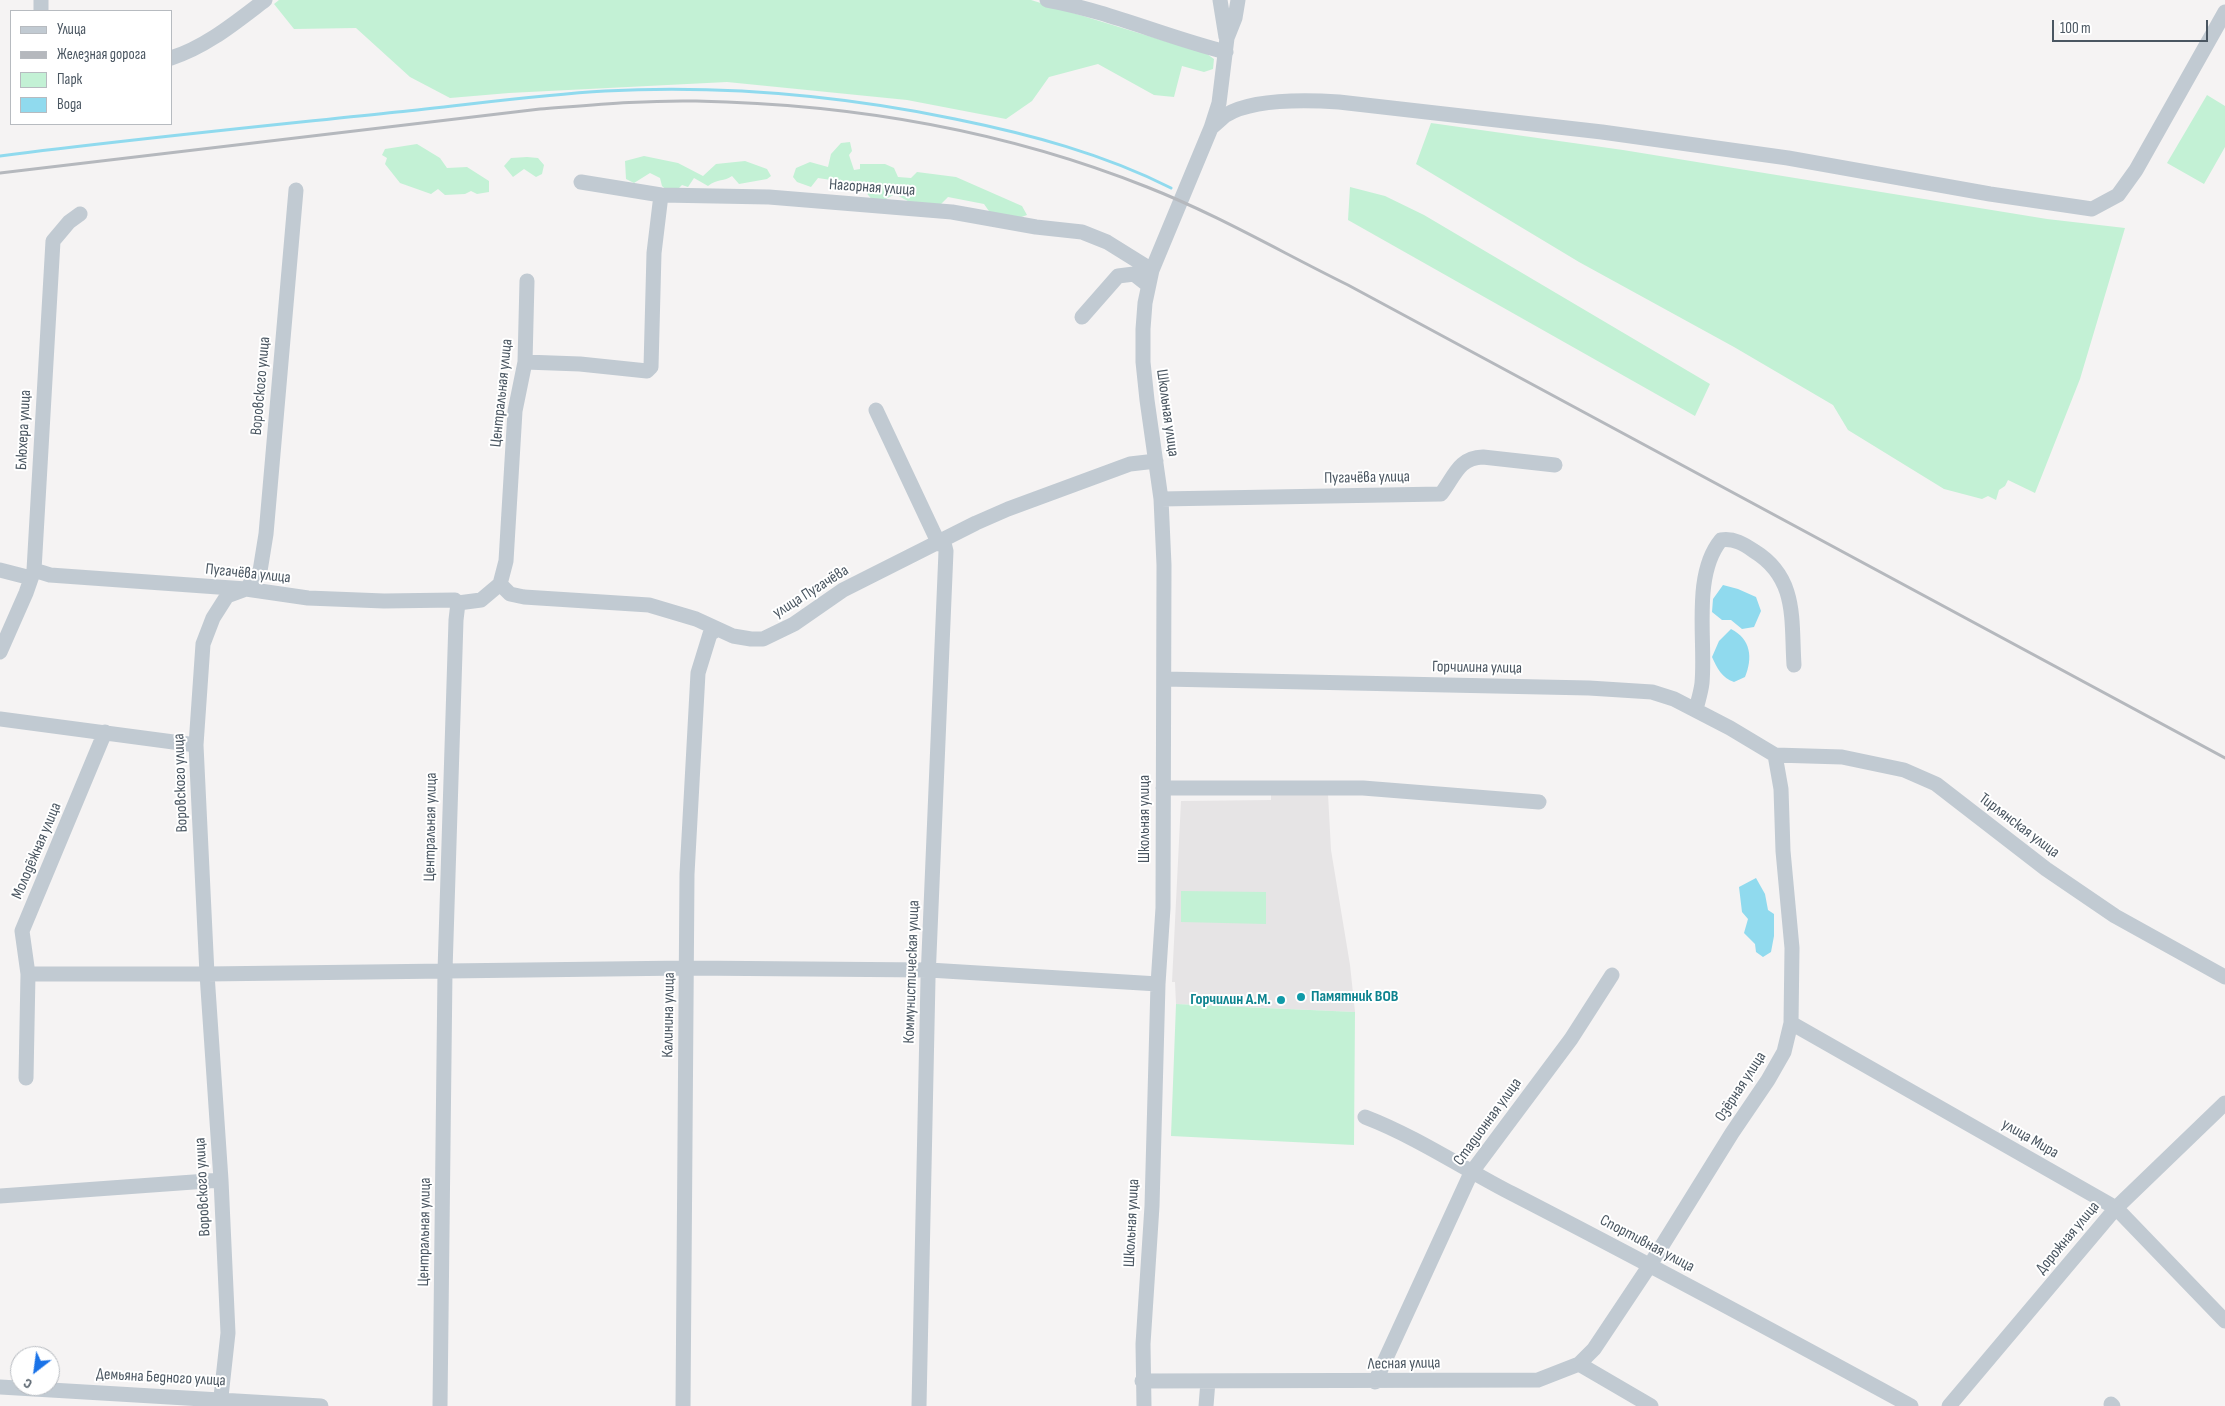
<!DOCTYPE html>
<meta charset="utf-8">
<style>
body{margin:0}
#map{position:relative;width:2225px;height:1406px;overflow:hidden;background:#f5f3f3;font-family:"Sofia Sans Condensed",sans-serif}
canvas{display:block}
.legend{position:absolute;left:10px;top:10px;width:162px;height:115px;box-sizing:border-box;background:#fff;border:1px solid #b7bbc0;margin:0;padding:6px 9px;list-style:none;font-size:15px;color:#4a5661}
.legend li{display:flex;align-items:center;gap:10px;height:25px}
.legend b{width:25px;border:1px solid #b7bbc0}
.north{position:absolute;left:10px;top:1346px;width:50px;height:50px;box-sizing:border-box;background:#fff;border:1px solid #b7bbc0;border-radius:50%;rotate:210deg;font-size:14px;font-weight:700;line-height:20px;text-align:center;color:#4a5661}
.north::after{content:'';display:block;margin:auto;width:18px;height:22px;background:#1a73e8;clip-path:polygon(50% 0,100% 100%,50% 72%,0 100%)}
.scale{position:absolute;left:2052px;top:20px;width:156px;height:22px;box-sizing:border-box;border:2px solid #4a5661;border-top:0;padding-left:6px;font-size:15px;line-height:18px;white-space:nowrap;color:#4a5661;-webkit-text-stroke:4px #fff;paint-order:stroke}
</style>
<div id="map">
<canvas width="2225" height="1406"></canvas>
<ul class="legend">
<li><b style="height:6px;background:#c1cad2"></b>Улица</li>
<li><b style="height:6px;background:#b5b8bd"></b>Железная дорога</li>
<li><b style="height:14px;background:#c3f1d5"></b>Парк</li>
<li><b style="height:14px;background:#90daee"></b>Вода</li>
</ul>
<div class="north">С</div>
<div class="scale">100 m</div>
</div>
<script>
const ctx = document.querySelector('canvas').getContext('2d');
ctx.lineJoin = 'round';
function paint(path, color) {
  ctx.fillStyle = color;
  ctx.fill(path, 'evenodd');
}
function trace(path, color, width, dash) {
  ctx.strokeStyle = color;
  ctx.lineWidth = width;
  ctx.lineCap = dash ? 'butt' : 'round';
  ctx.setLineDash(dash || []);
  ctx.stroke(path);
}
function write(font, color, halo, rows, align = 'center') {
  ctx.font = font + ' "Sofia Sans Condensed",sans-serif';
  ctx.lineWidth = 4;
  ctx.setLineDash([]);
  ctx.textBaseline = 'middle';
  ctx.strokeStyle = halo;
  ctx.fillStyle = color;
  for (const [text, x, y, turn = 0] of rows) {
    ctx.save();
    ctx.translate(x, y);
    ctx.rotate((+turn || 0) * Math.PI / 180);
    ctx.textAlign = isNaN(turn) ? turn : align;
    if (halo) ctx.strokeText(text, 0, 0);
    ctx.fillText(text, 0, 0);
    ctx.restore();
  }
}
const education = new Path2D(`
 M1271 792 1328 794 1331 850 1350 965 1355 1012 1176 1004 1175 982H1172L1181 801 1271 800Z`);
const green = new Path2D(`
 M279 0H1031L1207 54 1214 59 1213 69 1204 72 1182 66 1174 97 1154 95 1098 64 1049 77 1032 101 1006 119 907 100 727 82 509 93 450 98 410 77 356 28 294 29 274 4Z
 M2207 95 2225 106V147L2204 184 2167 163Z
 M1431 123 1623 150 2047 219 2125 228 2080 379 2035 493 2008 480 2005 486 1999 490 1996 500 1988 496 1982 499 1944 489 1848 430 1833 405 1734 347 1579 262 1416 164Z
 M850 142 852 151 849 155 854 170 860 169V164H885L894 168 898 177 911 178 917 172 956 177 1022 206 1027 215 1016 219 991 214 984 204 948 197 938 207 915 205 895 194 882 201H873L865 191H846L834 187 831 180 818 178 811 187 797 182 793 177 796 168 810 162 828 167 831 154 841 143Z
 M417 144 440 158 447 168 467 167 489 181V192L477 194 471 191 465 194 445 195 438 189 431 194 400 183 385 164 387 158 382 155 385 149Z
 M644 156 678 163 703 176 716 164 745 161 767 169 771 176 767 179 739 184 732 176C724 182 718 178 708 186L694 178 688 187 682 185 675 192 670 193 662 186 660 178 650 173 634 183 626 179 625 161Z
 M527 157 538 158 544 165 542 174 536 177 524 169 513 177 504 166 511 158Z
 M1350 187 1385 196 1424 215 1710 384 1695 416 1348 220Z
 M1181 891 1266 892V924L1181 922Z
 M1176 1004 1355 1012 1354 1145 1171 1136Z`);
const water = new Path2D(`
 M1723 585 1738 589 1756 597 1761 611 1754 627 1742 629 1731 620H1722L1712 612 1713 599Z
 M1731 629C1751 639 1753 658 1745 677L1734 682C1722 678 1717 668 1712 657L1719 641Z
 M1756 878 1765 894 1768 910 1774 914V936L1771 952 1763 957 1756 952 1755 944 1744 933 1748 919 1742 912 1739 887Z`);
const stream = new Path2D(`
 M0 156C132 139 265 126 397 112 466 105 536 95 605 91 724 85 839 95 955 119 1029 134 1104 154 1171 188`);
const minor = new Path2D(`
 M41 0V11
 M1047 0C1108 11 1166 37 1226 52
 M1220 0 1226 37
 M171 58C206 47 236 22 265 0
 M1211 128C1216 124 1221 119 1226 115 1254 98 1308 100 1339 102L1602 132 1788 158 1990 194 2092 209 2118 195 2136 170 2225 12
 M581 182 661 195 769 197 952 212 1036 227 1082 232 1107 242 1152 270
 M1082 317 1118 276 1134 274 1148 285
 M525 362 580 364 647 371 651 367 654 253 661 195
 M876 410 939 544
 M1161 499 1441 494C1455 476 1458 458 1483 457L1555 465
 M0 570 31 578
 M34 570 50 575 246 589 308 598 384 601 455 600 458 603
 M500 584 510 594 524 597 649 605 696 619 733 636 751 639H763L794 624 843 590 976 523 1008 509 1130 464 1156 461
 M0 652 26 593 34 570 53 241 69 222 80 214
 M1164 679 1589 688 1652 692 1674 699 1730 728 1775 755 1842 757 1904 770 1936 784 2046 869 2115 916 2225 977
 M1696 709C1698 701 1701 692 1702 683 1706 640 1692 575 1721 540 1734 538 1744 544 1754 551 1798 578 1791 620 1794 665
 M0 719 196 745
 M1163 788H1363L1539 802
 M28 974H207L687 968 929 970 1158 984
 M1791 1023 2116 1208 2225 1321
 M26 1078 28 974 22 931 105 732
 M1365 1117C1417 1137 1464 1169 1513 1194 1647 1263 1779 1334 1911 1406
 M0 1196 221 1180
 M1579 1364 1594 1349 1650 1265 1732 1133 1768 1080 1784 1052 1791 1023 1792 948 1783 851 1781 789 1775 755
 M1142 1381 1538 1380 1579 1364 1651 1406
 M1375 1382 1471 1173 1571 1039 1612 975
 M0 1387 321 1406
 M2111 1404 2113 1406
 M220 1406 228 1333 221 1180 207 974 196 745 203 644 213 618 227 596 246 589 260 571 266 534 296 190
 M440 1406 445 971 456 620 458 603 481 600 500 584 506 561 515 411 525 362 527 281
 M683 1406 687 874 698 673 710 634 716 630
 M919 1406 928 979 946 551 943 539
 M1144 1406 1143 1344 1152 1206 1158 984 1163 908 1164 565 1161 499 1147 400 1143 362V329L1145 303 1152 270 1211 128 1219 103 1227 38 1235 18 1238 0
 M1206 1406 1208 1381
 M1949 1406 2116 1208 2225 1103`);
const rail = new Path2D(`
 M0 173 540 109C592 105 644 100 696 101 850 104 1004 130 1147 187 1216 214 1281 252 1348 285L2225 758`);
const markers = [
 [1301,997,5,"#0f9aa8"],
 [1281,1000,5,"#0f9aa8"]
];
const streetNames = [
 ["Нагорная улица",872,188,4],
 ["Воровского улица",261,386,-85],
 ["Центральная улица",502,393,-84],
 ["Школьная улица",1167,413,82],
 ["Блюхера улица",24,430,-87],
 ["Пугачёва улица",1367,478,-1],
 ["Пугачёва улица",248,574,6],
 ["улица Пугачёва",811,592,-32],
 ["Горчилина улица",1477,668,1],
 ["Воровского улица",181,783,-92],
 ["Школьная улица",1145,819,-90],
 ["Тирлянская улица",2019,826,37],
 ["Центральная улица",431,827,-89],
 ["Молодёжная улица",37,851,-67],
 ["Коммунистическая улица",912,972,-88],
 ["Калинина улица",669,1015,-89],
 ["Озёрная улица",1741,1087,-57],
 ["Стадионная улица",1488,1122,-54],
 ["улица Мира",2030,1139,30],
 ["Воровского улица",203,1187,-93],
 ["Школьная улица",1132,1223,-87],
 ["Центральная улица",425,1232,-89],
 ["Дорожная улица",2068,1238,-50],
 ["Спортивная улица",1647,1244,28],
 ["Лесная улица",1404,1364,-1],
 ["Демьяна Бедного улица",161,1378,3]
];
const cultureNames = [
 ["Памятник ВОВ",1311,997],
 ["Горчилин А.М.",1271,1000,"right"]
];
paint(education, '#e6e4e5');
paint(green, '#c3f1d5');
paint(water, '#90daee');
trace(stream, '#90daee', 3);
trace(minor, '#c1cad2', 15);
trace(rail, '#b5b8bd', 3);
for (const [x, y, r, color] of markers) {
  const dot = new Path2D();
  dot.arc(x, y, r, 0, 2 * Math.PI);
  ctx.fillStyle = color;
  ctx.fill(dot);
  trace(dot, '#fff', 2);
}
write('16px', '#4a5661', '#fff', streetNames);
write('bold 16px', '#0d838f', '#fff', cultureNames, 'left');
</script>
